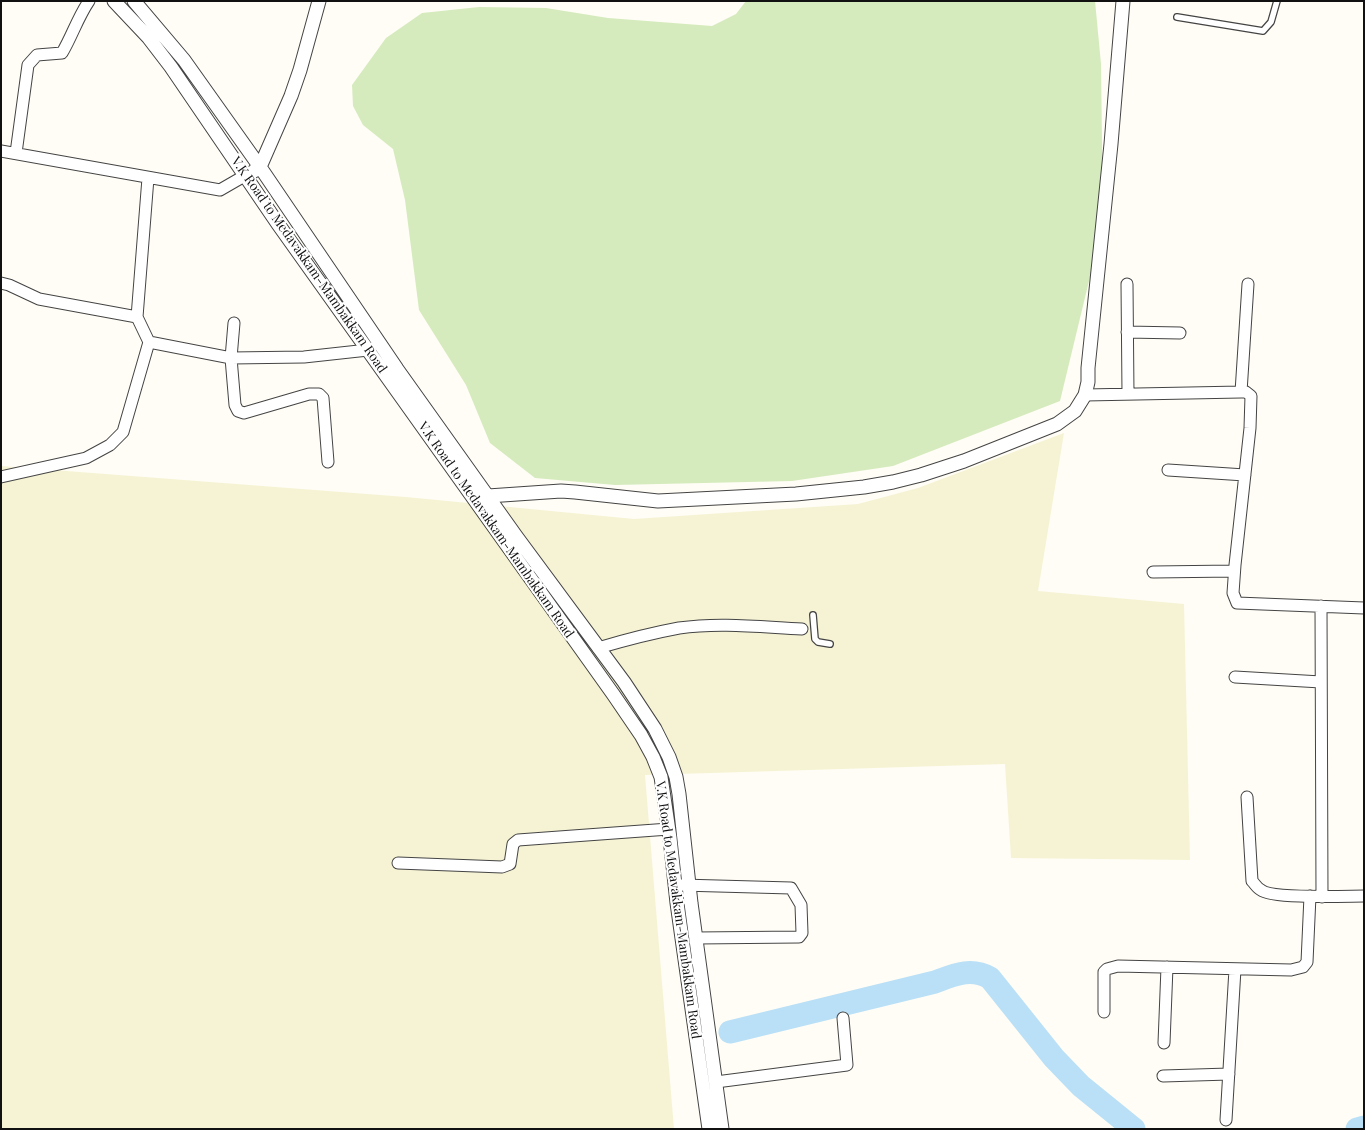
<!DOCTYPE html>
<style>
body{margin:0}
#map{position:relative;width:1365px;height:1130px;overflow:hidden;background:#fffdf5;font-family:"Playfair Display",serif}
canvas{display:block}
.frame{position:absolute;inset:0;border:2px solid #111;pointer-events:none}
</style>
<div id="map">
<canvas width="1365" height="1130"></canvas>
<div class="frame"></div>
</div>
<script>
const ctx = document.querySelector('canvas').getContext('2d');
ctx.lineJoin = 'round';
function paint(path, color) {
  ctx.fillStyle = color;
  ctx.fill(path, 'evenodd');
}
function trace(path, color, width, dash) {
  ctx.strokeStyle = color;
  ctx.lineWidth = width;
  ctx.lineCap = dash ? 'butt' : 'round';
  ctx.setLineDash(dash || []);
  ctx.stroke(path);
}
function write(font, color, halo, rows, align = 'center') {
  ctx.font = font + ' "Playfair Display",serif';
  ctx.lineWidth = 4;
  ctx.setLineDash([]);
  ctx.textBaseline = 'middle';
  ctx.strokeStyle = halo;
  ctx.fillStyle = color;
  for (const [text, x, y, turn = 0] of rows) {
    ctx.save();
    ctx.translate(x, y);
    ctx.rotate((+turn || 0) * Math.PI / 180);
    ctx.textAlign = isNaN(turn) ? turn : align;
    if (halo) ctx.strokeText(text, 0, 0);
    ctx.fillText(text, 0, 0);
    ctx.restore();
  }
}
const farmland = new Path2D(`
 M1064 433 1038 591 1184 604 1190 860 1011 858 1005 764 645 775 674 1129H1V466L406 497 634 519 858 504 918 488Z`);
const green = new Path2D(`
 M746 1H1095L1101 64 1103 223 1060 401 893 466 792 481 615 485 535 478 490 443 466 385 419 310 405 200 393 149 363 125 353 106 352 85 386 38 422 13 479 7 546 8 608 18 712 26 736 14Z`);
const river = new Path2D(`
 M730 1032 935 982C954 975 971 967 990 978L1054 1058 1081 1086 1134 1129
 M1357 1129 1364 1127`);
const service = new Path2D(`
 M1177 17 1263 31 1271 22 1277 1
 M813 615 815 639 818 642 830 644`);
const minor = new Path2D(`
 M1 151 220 190 246 175
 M16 153 28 65 37 55 62 53C72 36 78 17 89 1
 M1 283 9 285 39 299 137 317 149 342 231 358 304 357 368 350
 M1127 284 1128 394
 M1248 284 1241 392H1246L1251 396 1250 428 1235 565 1233 593 1237 603 1364 608
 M137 317 148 178
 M234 323 231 358 235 405 238 411 244 413 309 394H319L323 398 328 462
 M1127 332 1180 333
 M1085 395 1241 392
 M1168 470 1245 475
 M1 477 86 458 110 445 123 432 149 342
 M1153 572 1234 571
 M1321 606 1322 897
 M598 648C625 640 652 633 679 628 719 622 761 627 802 629
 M1235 677 1321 682
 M1247 797 1252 881C1255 884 1257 888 1261 890 1272 899 1346 896 1364 896
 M398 863 502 867 510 864 513 844 518 840 669 829
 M681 885 791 888 801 905 802 933 799 937 696 938
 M1104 1012V972L1107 969 1118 966 1291 970 1303 967 1307 962 1310 896
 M1164 1043 1167 967
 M1163 1076 1229 1074
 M716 1082 847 1065 843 1018
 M1226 1120 1235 969`);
const tertiary = new Path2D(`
 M114 1 148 37 171 67 278 224 613 694 641 735 653 757 661 777 670 838 677 903 709 1129
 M134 1 184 60 260 167 397 369 516 536 624 682 655 729 669 757 676 777 679 794 691 903 722 1129
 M254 171 260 167 291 96 300 70 319 1
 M483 499 488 496 561 491 575 492 658 501 796 494 864 487 893 482 921 475 964 461 1057 424 1075 411 1085 395 1088 382V368L1111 144 1123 1`);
const streetNames = [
 ["V.K Road to Medavakkam-Mambakkam Road",309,265,55],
 ["V.K Road to Medavakkam-Mambakkam Road",496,530,55],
 ["V.K Road to Medavakkam-Mambakkam Road",678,910,82]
];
paint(farmland, '#f6f3d4');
paint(green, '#d5ebbd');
trace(river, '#b9e0f7', 23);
trace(service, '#444', 8);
trace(minor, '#444', 13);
trace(tertiary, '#444', 15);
trace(service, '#fff', 5.5);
trace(minor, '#fff', 11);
trace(tertiary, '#fff', 13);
write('13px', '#111', '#fff', streetNames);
</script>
